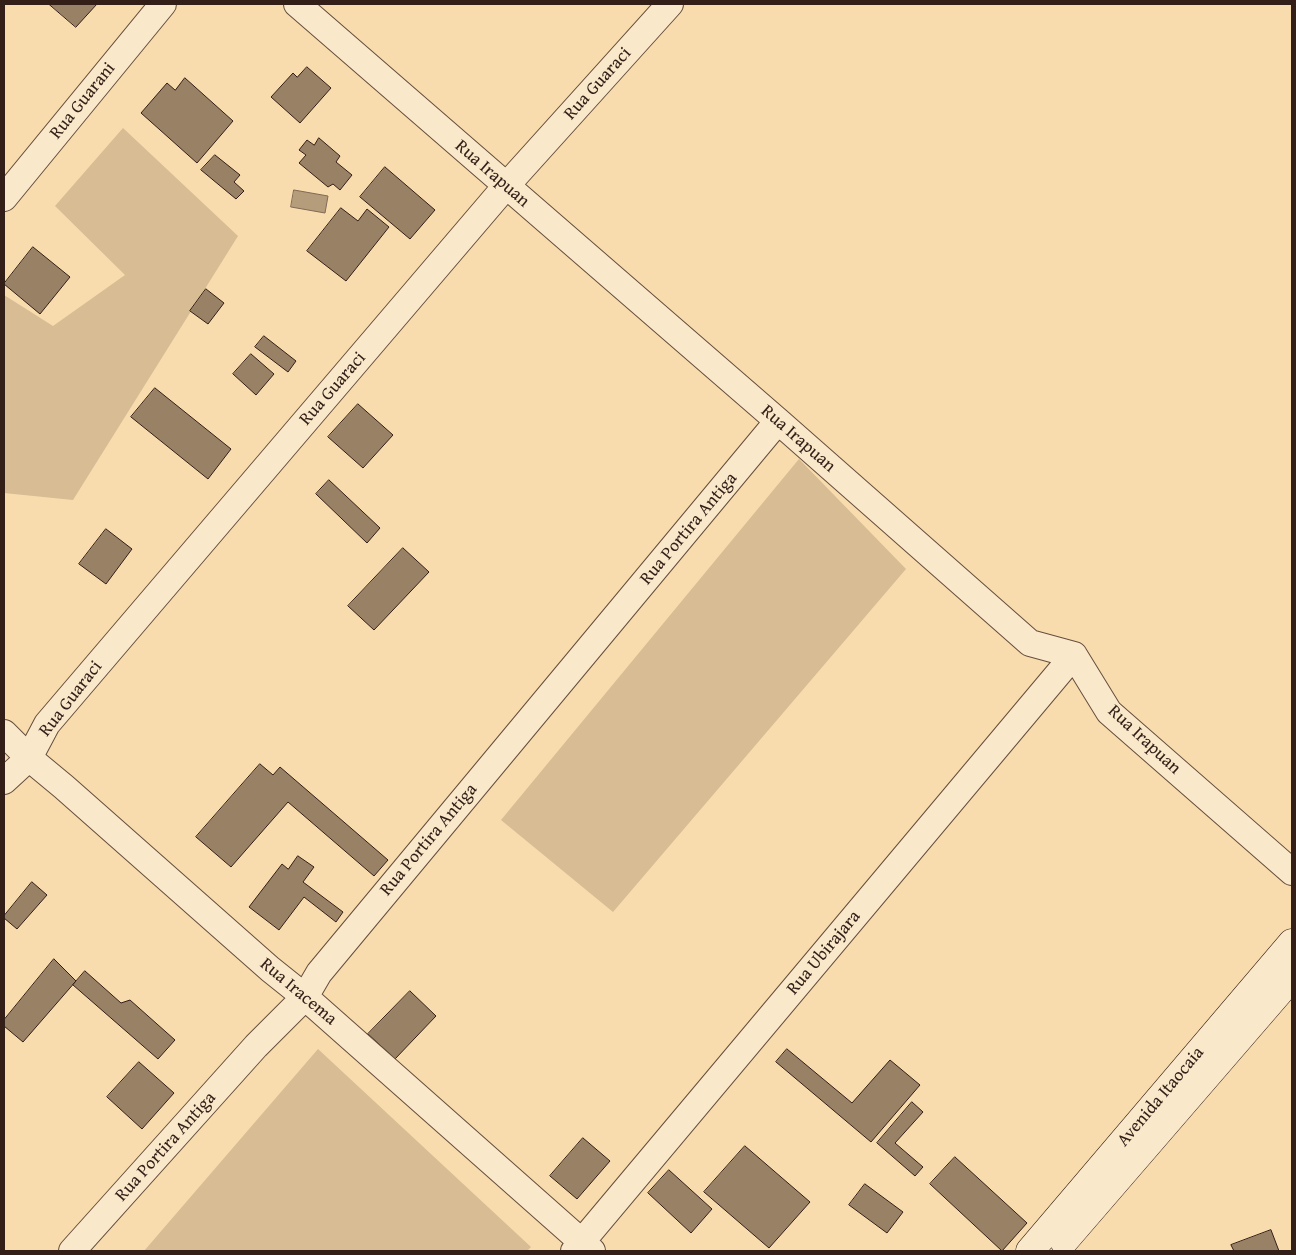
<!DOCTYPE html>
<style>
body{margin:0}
#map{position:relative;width:1296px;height:1255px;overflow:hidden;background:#f8dcae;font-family:"Gentium Book Plus",serif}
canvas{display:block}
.frame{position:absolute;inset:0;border:5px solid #331f17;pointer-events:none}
</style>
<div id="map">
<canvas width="1296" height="1255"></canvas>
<div class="frame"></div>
</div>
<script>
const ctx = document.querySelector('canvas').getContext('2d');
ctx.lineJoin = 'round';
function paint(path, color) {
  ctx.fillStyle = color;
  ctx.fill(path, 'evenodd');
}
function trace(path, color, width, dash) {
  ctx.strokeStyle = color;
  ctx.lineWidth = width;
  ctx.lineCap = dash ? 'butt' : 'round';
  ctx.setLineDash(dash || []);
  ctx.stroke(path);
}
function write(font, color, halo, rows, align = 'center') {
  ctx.font = font + ' "Gentium Book Plus",serif';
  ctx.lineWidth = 5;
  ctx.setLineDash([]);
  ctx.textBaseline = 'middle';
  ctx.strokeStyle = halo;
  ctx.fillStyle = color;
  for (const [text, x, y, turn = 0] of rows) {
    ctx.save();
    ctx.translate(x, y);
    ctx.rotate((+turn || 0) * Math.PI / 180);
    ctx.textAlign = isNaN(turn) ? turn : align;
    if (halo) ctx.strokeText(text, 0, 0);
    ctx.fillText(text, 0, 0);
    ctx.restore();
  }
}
const green = new Path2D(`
 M123 128 238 236 73 500 4 493V295L53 326 125 275 55 206Z
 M799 459 906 569 613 912 501 820Z
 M318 1049 531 1247 527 1251H144Z`);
const water = new Path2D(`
 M294 190 328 196 325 213 291 207Z`);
const building = new Path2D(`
 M49 4H97L76 27Z
 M307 67 331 88 300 123 271 97 293 73 297 77Z
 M185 78 233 121 197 163 141 113 167 83 175 90Z
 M319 138 340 156 336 162 352 175 340 190 333 184 328 187 299 163 306 155 299 150 307 140 314 145Z
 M215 155 240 175 234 182 244 191 236 199 201 170Z
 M385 167 435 210 410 239 360 197Z
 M341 208 358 221 367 209 389 227 346 281 307 251Z
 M33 247 70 277 40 314 4 284Z
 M206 289 224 303 208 324 190 311Z
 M264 336 296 361 288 372 255 347Z
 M251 354 274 374 256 395 233 374Z
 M155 388 231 449 208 479 131 417Z
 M358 404 393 435 363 468 328 437Z
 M329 480 380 528 367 543 316 494Z
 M106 529 132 549 106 584 79 564Z
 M403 548 429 572 374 630 348 606Z
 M260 764 273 775 280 767 388 860 374 876 288 802 231 867 196 837Z
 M298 856 314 867 303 882 343 912 336 922 304 897 279 930 249 907 282 864 288 869Z
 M32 882 47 895 17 929 4 918V916Z
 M54 959 76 981 23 1042 4 1026V1020Z
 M85 971 121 1003 130 1000 175 1040 158 1059 73 985Z
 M410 991 436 1016 395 1059 368 1034Z
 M787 1049 852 1103 890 1060 920 1085 871 1142 776 1062Z
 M139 1062 174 1093 142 1129 107 1097Z
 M912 1102 923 1112 895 1143 923 1167 915 1176 877 1143Z
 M583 1138 610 1161 577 1199 550 1176Z
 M745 1146 810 1202 769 1248 704 1192Z
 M955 1157 1027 1223 1002 1251 930 1184Z
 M669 1170 712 1209 691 1233 648 1193Z
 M865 1184 903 1212 887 1233 849 1205Z
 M1271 1230 1279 1251H1234L1231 1245Z`);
const street = new Path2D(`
 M297 4 778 421 1030 643 1074 655 1109 712 1292 872
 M4 198 163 4
 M4 733 29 758 64 787 270 969 305 997 592 1251
 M4 781 29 758 47 724 506 186 670 4
 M72 1251 256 1046 305 997 319 973 778 421
 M574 1251 1074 655`);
const secondary = new Path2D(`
 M1064 1241 1292 977
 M1030 1251 1292 943`);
const streetNames = [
 ["Rua Guaraci",598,84,-48],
 ["Rua Guarani",83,101,-51],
 ["Rua Irapuan",492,174,41],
 ["Rua Guaraci",333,389,-49],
 ["Rua Irapuan",798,439,41],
 ["Rua Portira Antiga",689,529,-50],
 ["Rua Guaraci",71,699,-52],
 ["Rua Irapuan",1144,740,43],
 ["Rua Portira Antiga",429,840,-50],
 ["Rua Ubirajara",824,953,-50],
 ["Rua Iracema",298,992,40],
 ["Avenida Itaocaia",1161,1097,-50],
 ["Rua Portira Antiga",166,1147,-48]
];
paint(green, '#d7bc94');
paint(water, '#b59c7b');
trace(water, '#816a53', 1);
paint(building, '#998166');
trace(building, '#331f17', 1);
trace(street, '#644e3d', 28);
trace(secondary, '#331f17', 29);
trace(street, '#fae8ca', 26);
trace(secondary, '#fae8ca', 28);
write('18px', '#331f17', '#fae8ca', streetNames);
</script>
